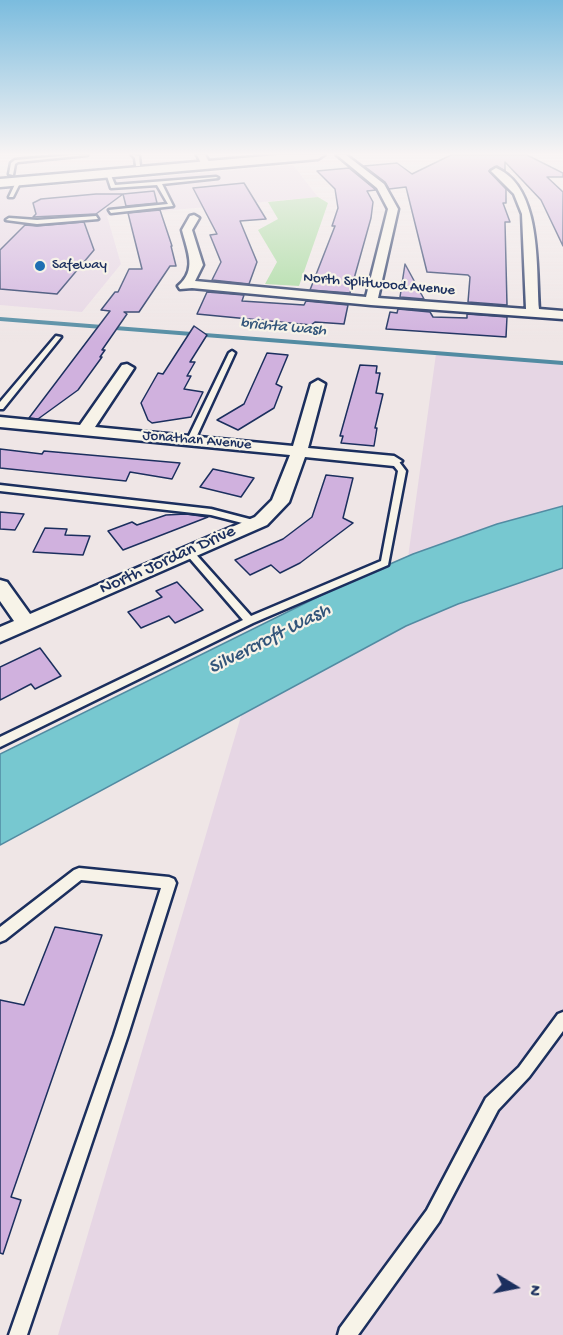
<!DOCTYPE html>
<style>
body{margin:0}
#map{position:relative;width:563px;height:1335px;overflow:hidden;background:#efe6e6;font-family:"Gochi Hand",sans-serif}
canvas{display:block}
.north{position:absolute;left:485px;top:1257px;width:60px;height:60px;-webkit-text-stroke:4px #f7f3e8;paint-order:stroke;rotate:100deg;font-size:16px;font-weight:700;line-height:24px;text-align:center;color:#1b2f5e}
.north::after{content:'';display:block;margin:auto;width:21px;height:27px;background:#1b2f5e;clip-path:polygon(50% 0,100% 100%,50% 72%,0 100%)}
</style>
<div id="map">
<canvas width="563" height="1335"></canvas>
<div class="north">N</div>
</div>
<script>
const ctx = document.querySelector('canvas').getContext('2d');
ctx.lineJoin = 'round';
function paint(path, color) {
  ctx.fillStyle = color;
  ctx.fill(path, 'evenodd');
}
function trace(path, color, width, dash) {
  ctx.strokeStyle = color;
  ctx.lineWidth = width;
  ctx.lineCap = dash ? 'butt' : 'round';
  ctx.setLineDash(dash || []);
  ctx.stroke(path);
}
function write(font, color, halo, rows, align = 'center') {
  ctx.font = font + ' "Gochi Hand",sans-serif';
  ctx.lineWidth = 4.5;
  ctx.setLineDash([]);
  ctx.textBaseline = 'middle';
  ctx.strokeStyle = halo;
  ctx.fillStyle = color;
  for (const [text, x, y, turn = 0] of rows) {
    ctx.save();
    ctx.translate(x, y);
    ctx.rotate((+turn || 0) * Math.PI / 180);
    ctx.textAlign = isNaN(turn) ? turn : align;
    if (halo) ctx.strokeText(text, 0, 0);
    ctx.fillText(text, 0, 0);
    ctx.restore();
  }
}
const built = new Path2D(`
 M293 165 318 197 107 216 121 264 82 312 0 305V190Z
 M436 354 563 364V1335H58L265 635 406 572Z`);
const green = new Path2D(`
 M318 197 328 203 299 286 265 284 277 262 258 230 278 219 268 202Z`);
const water = new Path2D(`
 M563 506V568L458 604 406 626 0 845V754L344 584 413 554 497 524Z`);
const stream = new Path2D(`
 M0 319 563 363`);
const building = new Path2D(`
 M451 155H527L563 173V177H547L563 192V246L541 200 505 162V171L497 166 489 171 506 189V203H503L510 222H505L507 305 468 302 470 277 468 275 427 272 406 187 389 189 385 182 364 166 397 163 412 174Z
 M349 168 376 190 367 191 373 202 371 218 350 293 310 290 335 226H332L338 208 335 189 317 171Z
 M244 183 266 219 240 221 257 262 249 284 212 280 221 262 210 235 217 234 193 188Z
 M154 191 157 203 126 206 123 194Z
 M96 194H123L96 214 33 217 36 214 33 203 41 199Z
 M160 210 172 246H171L176 266H170L139 312H124L127 314 102 350H105L100 357H102L78 390 38 419 29 418 110 311 101 310 115 292H118L129 269H142L128 213Z
 M84 222 94 250 57 294 0 289V250L25 225 37 226Z
 M405 264 424 299 400 297Z
 M207 292 244 295 242 301 304 305 306 301 348 305 344 324 315 322 311 325 197 314Z
 M398 309 430 312 433 317 467 318V314L507 317 506 337 386 329 390 312 397 313Z
 M194 326 207 335 190 362H195L187 376H191L184 389 203 392 191 417 152 423 148 420 141 403 158 373 163 374Z
 M267 353 288 355 276 384 282 387 274 408 238 430 217 420 244 404Z
 M360 365 377 366 376 373H380L376 393 383 394 375 428H377L374 446 341 443 343 436H340Z
 M0 449 42 454 44 451 180 463 172 479 130 472 126 481 0 468Z
 M213 469 254 478 241 497 200 487Z
 M326 475 353 478 343 518 353 523 300 563 280 573 271 565 250 575 235 560 283 539 312 517Z
 M0 512 24 514 15 530 0 529Z
 M186 514 208 517 123 550 108 531 132 522 137 525 166 515Z
 M45 528 67 529 65 535 90 536 83 555 33 552Z
 M177 582 203 610 175 623 169 616 141 628 128 612 162 597 156 591Z
 M40 648 61 676 35 689 31 684 0 700V667Z
 M55 927 102 935 11 1197 21 1200 3 1254 0 1253V1000L24 1005Z`);
const lane = new Path2D(`
 M72 155H87L18 162 15 164 13 175 9 174 11 163 15 160Z
 M132 155 139 156 140 166H136L135 158Z
 M108 172 110 173 115 185 216 177 218 178 162 184 173 206 111 213 109 210 168 204 157 185 111 188 106 173Z
 M17 180 21 181 13 197H9Z
 M96 216 98 219 37 224 6 220 9 218 37 220Z
 M56 336 61 337 3 409H0V402Z
 M232 351 235 353 195 440 191 442H188L187 440 229 353Z
 M391 459H397L406 471 388 565 253 623 0 747V737L243 620 186 554 184 552 186 550H192L251 616 381 561 398 471 390 461Z
 M0 485 211 509 257 521 258 523 254 526 211 515 0 491Z
 M79 868 169 877 174 879 176 883 128 1035 27 1335H9L114 1035 161 888 81 880 5 940 0 942V927L74 870Z
 M563 1012V1031L529 1077 498 1110 439 1222 358 1335H338L340 1328 427 1210 486 1098 519 1067 558 1014Z`);
const street = new Path2D(`
 M197 155H205L211 165 209 167H203Z
 M337 155H346L384 184 398 209 378 298 526 309 522 214 514 194 491 171 496 168C542 187 536 268 539 309L563 311V319L371 305 192 288 180 289 178 286C197 270 188 253 182 230L190 216 194 215 199 218 192 230 203 265 195 281 366 297 388 209 377 188Z
 M127 364 134 368 95 427 293 446 311 384 318 380 325 384 308 448 394 456 402 461 394 466 305 457 289 502 267 525 0 642V627L14 621 0 601V580L7 582 30 614 255 517 272 500 290 455 0 427V417L80 425 122 365Z`);
const secondary = new Path2D(`
 M278 155H324L318 159 0 187V179Z`);
const markers = [
 [40,266,6,"#1f6fb2"]
];
const farPoinames = [
 ["Safeway",52,266]
];
const farStreetnames = [
 ["North Splitwood Avenue",379,285,5],
 ["Jonathan Avenue",197,441,5]
];
const farWaternames = [
 ["brichta wash",283,328,5]
];
const streetNames = [
 ["North Jordan Drive",168,561,-24]
];
const waterNames = [
 ["Silvercroft Wash",270,640,-27]
];
paint(built, '#e6d6e4');
paint(green, '#a5da9c');
paint(water, '#77c8d0');
trace(water, '#528ba2', 1.5);
trace(stream, '#528ba2', 4);
paint(building, '#d0b1de');
trace(building, '#1b2f5e', 1.5);
trace(lane, '#1b2f5e', 5);
trace(street, '#1b2f5e', 5);
trace(secondary, '#1b2f5e', 5);
paint(lane, '#f7f3e8');
paint(street, '#f7f3e8');
paint(secondary, '#f7f3e8');
const sky = ctx.createLinearGradient(0, 0, 0, 342);
sky.addColorStop(0, '#7bbcde');
sky.addColorStop(0.45, '#f8f4f4');
sky.addColorStop(1, '#f8f4f400');
ctx.fillStyle = sky;
ctx.fillRect(0, 0, 563, 342);
for (const [x, y, r, color] of markers) {
  const dot = new Path2D();
  dot.arc(x, y, r, 0, 2 * Math.PI);
  ctx.fillStyle = color;
  ctx.fill(dot);
  trace(dot, '#f7f3e8', 2);
}
write('15px', '#1b2f5e', '#f7f3e8', farPoinames, 'left');
write('15px', '#1b2f5e', '#f7f3e8', farStreetnames);
write('italic 16px', '#32557a', '#f7f3e8', farWaternames);
write('18px', '#1b2f5e', '#f7f3e8', streetNames);
write('italic 20px', '#32557a', '#f7f3e8', waterNames);
</script>
